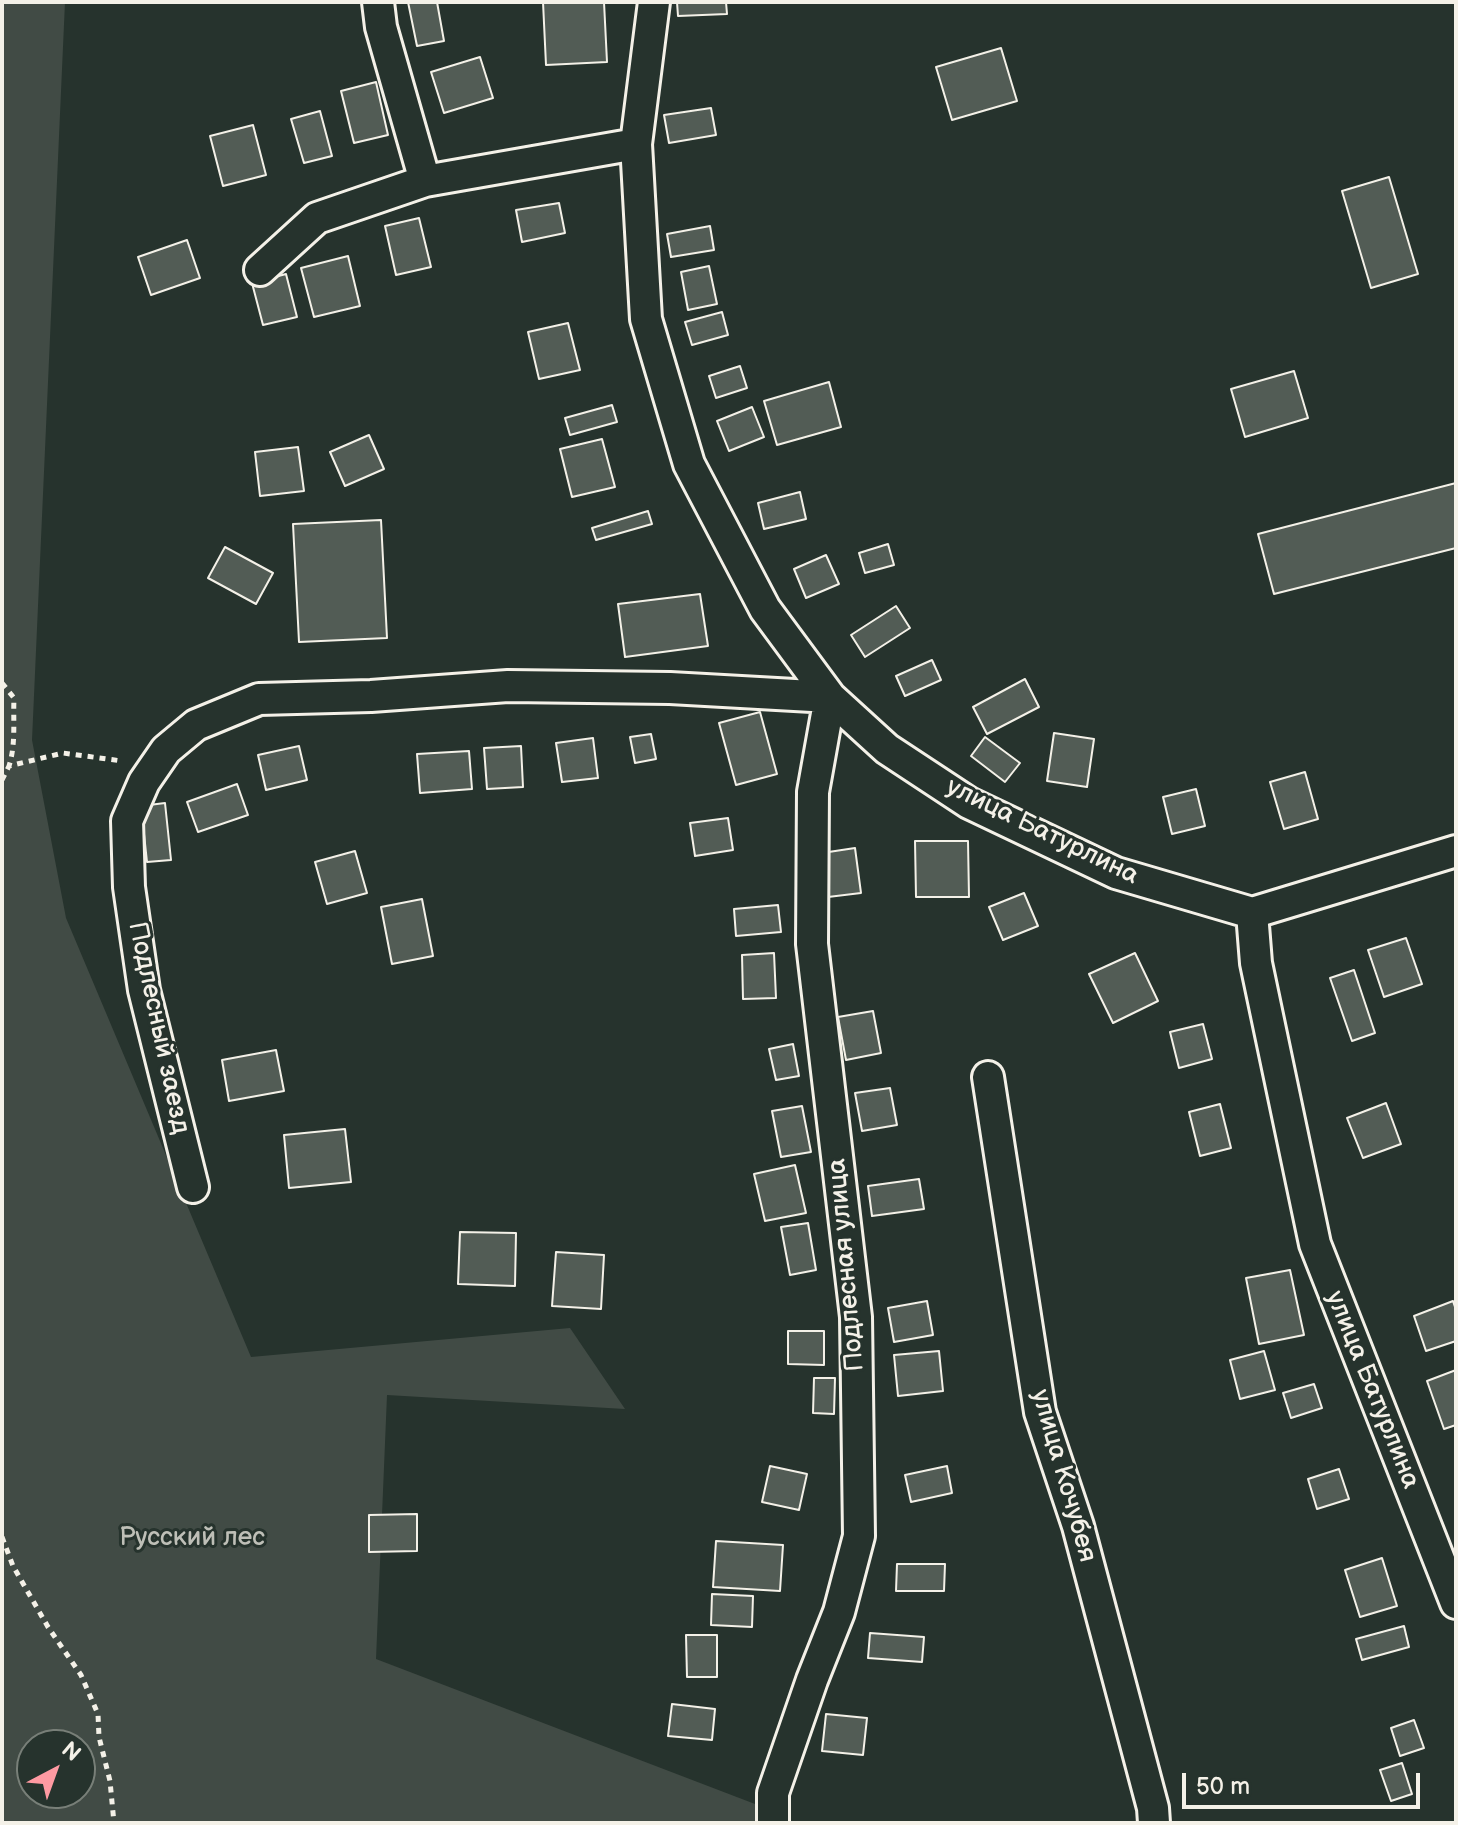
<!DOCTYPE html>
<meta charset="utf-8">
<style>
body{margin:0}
#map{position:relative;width:1458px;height:1825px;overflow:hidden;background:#26332d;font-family:"Balsamiq Sans",sans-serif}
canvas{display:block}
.frame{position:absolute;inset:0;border:4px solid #f4f1e8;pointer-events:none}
.north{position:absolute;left:16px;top:1729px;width:80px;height:80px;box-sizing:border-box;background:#26332d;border:2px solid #787f78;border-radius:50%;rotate:41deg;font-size:22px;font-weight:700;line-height:32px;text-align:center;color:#f4f1e8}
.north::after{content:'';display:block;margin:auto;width:28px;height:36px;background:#ff9aa2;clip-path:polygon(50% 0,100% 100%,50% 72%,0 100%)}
.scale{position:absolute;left:1182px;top:1773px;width:238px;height:36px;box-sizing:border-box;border:4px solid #f4f1e8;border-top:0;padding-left:10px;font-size:24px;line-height:28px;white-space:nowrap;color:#f4f1e8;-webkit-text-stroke:6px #26332d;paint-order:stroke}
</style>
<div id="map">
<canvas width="1458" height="1825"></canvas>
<div class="frame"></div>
<div class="north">N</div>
<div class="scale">50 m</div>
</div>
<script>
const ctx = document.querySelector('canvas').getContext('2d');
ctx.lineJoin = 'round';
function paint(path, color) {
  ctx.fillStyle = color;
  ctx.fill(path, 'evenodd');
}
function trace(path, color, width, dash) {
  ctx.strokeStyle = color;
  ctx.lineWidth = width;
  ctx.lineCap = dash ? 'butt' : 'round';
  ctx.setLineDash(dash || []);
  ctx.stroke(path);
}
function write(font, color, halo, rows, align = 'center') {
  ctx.font = font + ' "Balsamiq Sans",sans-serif';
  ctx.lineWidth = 6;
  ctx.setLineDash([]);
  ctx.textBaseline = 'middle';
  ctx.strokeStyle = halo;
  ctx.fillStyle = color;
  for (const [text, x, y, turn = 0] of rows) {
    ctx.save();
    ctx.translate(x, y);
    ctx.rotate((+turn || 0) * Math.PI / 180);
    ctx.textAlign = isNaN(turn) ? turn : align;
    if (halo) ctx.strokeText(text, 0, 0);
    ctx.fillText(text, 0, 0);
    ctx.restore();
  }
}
const green = new Path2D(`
 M2 2H65L32 740 66 918 251 1357 570 1328 625 1409 387 1395 376 1659 755 1804 757 1823H2ZM32 1745H80V1793H32Z`);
const building = new Path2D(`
 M408 2H437L444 41 417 46Z
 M543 2H604L607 62 546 65Z
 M677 2H726L727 14 678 16Z
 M1001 48 1017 101 952 120 936 67Z
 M480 57 493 98 444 113 431 72Z
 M376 82 388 135 354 143 341 91Z
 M711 108 716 135 669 143 664 115Z
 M320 111 332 156 304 163 291 119Z
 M253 125 266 175 223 186 210 136Z
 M1389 177 1418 274 1371 288 1342 191Z
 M559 203 565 233 522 242 516 210Z
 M419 218 431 267 396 275 385 226Z
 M710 226 714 250 671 257 667 234Z
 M187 240 200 278 151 295 138 257Z
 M348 256 360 306 314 317 301 268Z
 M709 266 717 304 688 310 681 272Z
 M286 274 297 317 263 325 252 283Z
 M722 312 728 335 692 345 685 322Z
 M568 323 580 370 539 379 528 332Z
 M740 366 747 388 716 398 709 376Z
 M1294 371 1308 418 1245 437 1231 389Z
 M829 382 841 427 777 445 764 401Z
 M612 405 617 422 570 435 565 418Z
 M752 407 764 437 729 451 717 421Z
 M369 435 384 469 345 486 330 452Z
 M602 439 615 487 572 497 560 449Z
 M298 447 304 491 260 496 255 452Z
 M1456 483V548L1274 594 1258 534Z
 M800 492 806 519 764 529 758 503Z
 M648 511 652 524 596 540 592 528Z
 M381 520 387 638 299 642 293 524Z
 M888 544 894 565 865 573 859 553Z
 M225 547 273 573 256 604 208 578Z
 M826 555 839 584 806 598 794 569Z
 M700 594 708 646 625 657 618 604Z
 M896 606 910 628 865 657 851 635Z
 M932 660 941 680 905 696 896 676Z
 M1025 679 1039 707 987 734 973 707Z
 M760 712 777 774 736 785 719 723Z
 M1054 733 1094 739 1087 787 1047 781Z
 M651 734 656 759 635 763 630 737Z
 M985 737 1020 763 1005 782 971 756Z
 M593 738 598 778 562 782 556 743Z
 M299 746 307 780 266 790 258 755Z
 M521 746 523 787 487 789 484 748Z
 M469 751 472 789 420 793 417 754Z
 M1305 772 1318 819 1284 829 1270 782Z
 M237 784 248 815 198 832 187 802Z
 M1196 789 1205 826 1172 834 1163 797Z
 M165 803 171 860 147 862 141 806Z
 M728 818 733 850 695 856 690 823Z
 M915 841H968L969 897H916Z
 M855 848 861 893 828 897 822 853Z
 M355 851 367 893 327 904 315 862Z
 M1024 893 1038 926 1003 940 989 907Z
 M422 899 433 956 392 964 381 907Z
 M778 905 781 932 736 936 734 909Z
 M1406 938 1422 984 1384 997 1368 950Z
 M774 953 776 998 743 999 742 955Z
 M1135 953 1158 1001 1113 1023 1089 974Z
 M1354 970 1375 1033 1352 1041 1330 978Z
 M873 1011 881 1053 846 1060 838 1017Z
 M1203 1024 1212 1059 1179 1068 1170 1032Z
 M793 1044 799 1076 776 1080 769 1049Z
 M276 1050 284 1091 229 1101 222 1060Z
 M890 1088 897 1125 862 1131 855 1093Z
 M1386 1103 1401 1144 1363 1158 1347 1118Z
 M1220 1104 1231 1148 1200 1156 1189 1112Z
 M802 1106 811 1152 781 1157 772 1111Z
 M345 1129 351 1182 289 1188 284 1135Z
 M795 1165 806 1213 765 1221 754 1174Z
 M919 1179 924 1209 872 1216 868 1186Z
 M808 1223 816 1270 790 1275 781 1227Z
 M460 1232 516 1233 515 1286 458 1284Z
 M556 1252 604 1255 601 1309 552 1306Z
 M1290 1270 1304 1335 1259 1344 1246 1278Z
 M927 1301 933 1335 894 1342 888 1308Z
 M1453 1301 1456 1310V1341L1426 1351 1414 1316Z
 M788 1331H824V1365L788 1364Z
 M939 1351 943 1391 898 1396 894 1355Z
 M1264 1351 1275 1390 1240 1399 1230 1360Z
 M1456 1370V1425L1444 1429 1427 1381Z
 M814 1378H835L834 1414 813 1413Z
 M1314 1384 1322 1408 1291 1418 1283 1393Z
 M770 1466 807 1474 799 1510 762 1502Z
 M947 1466 952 1493 911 1502 905 1475Z
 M1339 1469 1349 1499 1317 1509 1308 1479Z
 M417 1514V1551L369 1552V1515Z
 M716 1541 783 1545 780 1591 713 1587Z
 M1382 1558 1397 1606 1360 1617 1345 1570Z
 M897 1564H945L944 1591H896Z
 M712 1594 753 1596 752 1627 711 1625Z
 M1404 1626 1409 1647 1362 1660 1356 1639Z
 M870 1633 924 1637 922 1662 868 1658Z
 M686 1635H717V1677H687Z
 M672 1704 715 1709 712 1740 668 1736Z
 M826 1714 867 1718 863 1755 822 1751Z
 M1414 1720 1424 1748 1400 1756 1391 1728Z
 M1402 1763 1412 1794 1391 1801 1380 1770Z`);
const path = new Path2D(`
 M2 683 14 698C13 721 16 744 9 766L63 753 122 761
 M2 780 9 766
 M2 1537 13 1566 48 1627 81 1675 98 1714 99 1737 110 1781 114 1823`);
const minor = new Path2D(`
 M378 2 381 27 425 181
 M654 2 636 144 646 319 689 464 765 609 830 697 887 749 969 803 1116 873 1252 913 1256 963 1315 1244 1456 1603
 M260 270 317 218 425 181 636 144
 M1252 913 1456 851
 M988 1077 1040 1412 1078 1526 1153 1808 1154 1823
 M193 1187 144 990 129 887 127 821 144 782 166 750 196 725 259 699 371 696 508 686 670 688 830 697 813 792 812 944 856 1317 859 1536 839 1612 812 1680 773 1793V1823`);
const streetNames = [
 ["улица Батурлина",1042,832,26],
 ["Подлесный заезд",158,1028,78],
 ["Подлесная улица",847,1265,-95],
 ["улица Батурлина",1372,1390,68],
 ["улица Кочубея",1063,1476,74]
];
const parkNames = [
 ["Русский лес",192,1538]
];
paint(green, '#414b45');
paint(building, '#525c55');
trace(building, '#f4f1e8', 2);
trace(minor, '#f4f1e8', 36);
trace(path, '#f4f1e8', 5, [6, 6]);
trace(minor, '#26332d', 30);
write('26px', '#f4f1e8', '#26332d', streetNames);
write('26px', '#bebfb7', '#26332d', parkNames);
</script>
